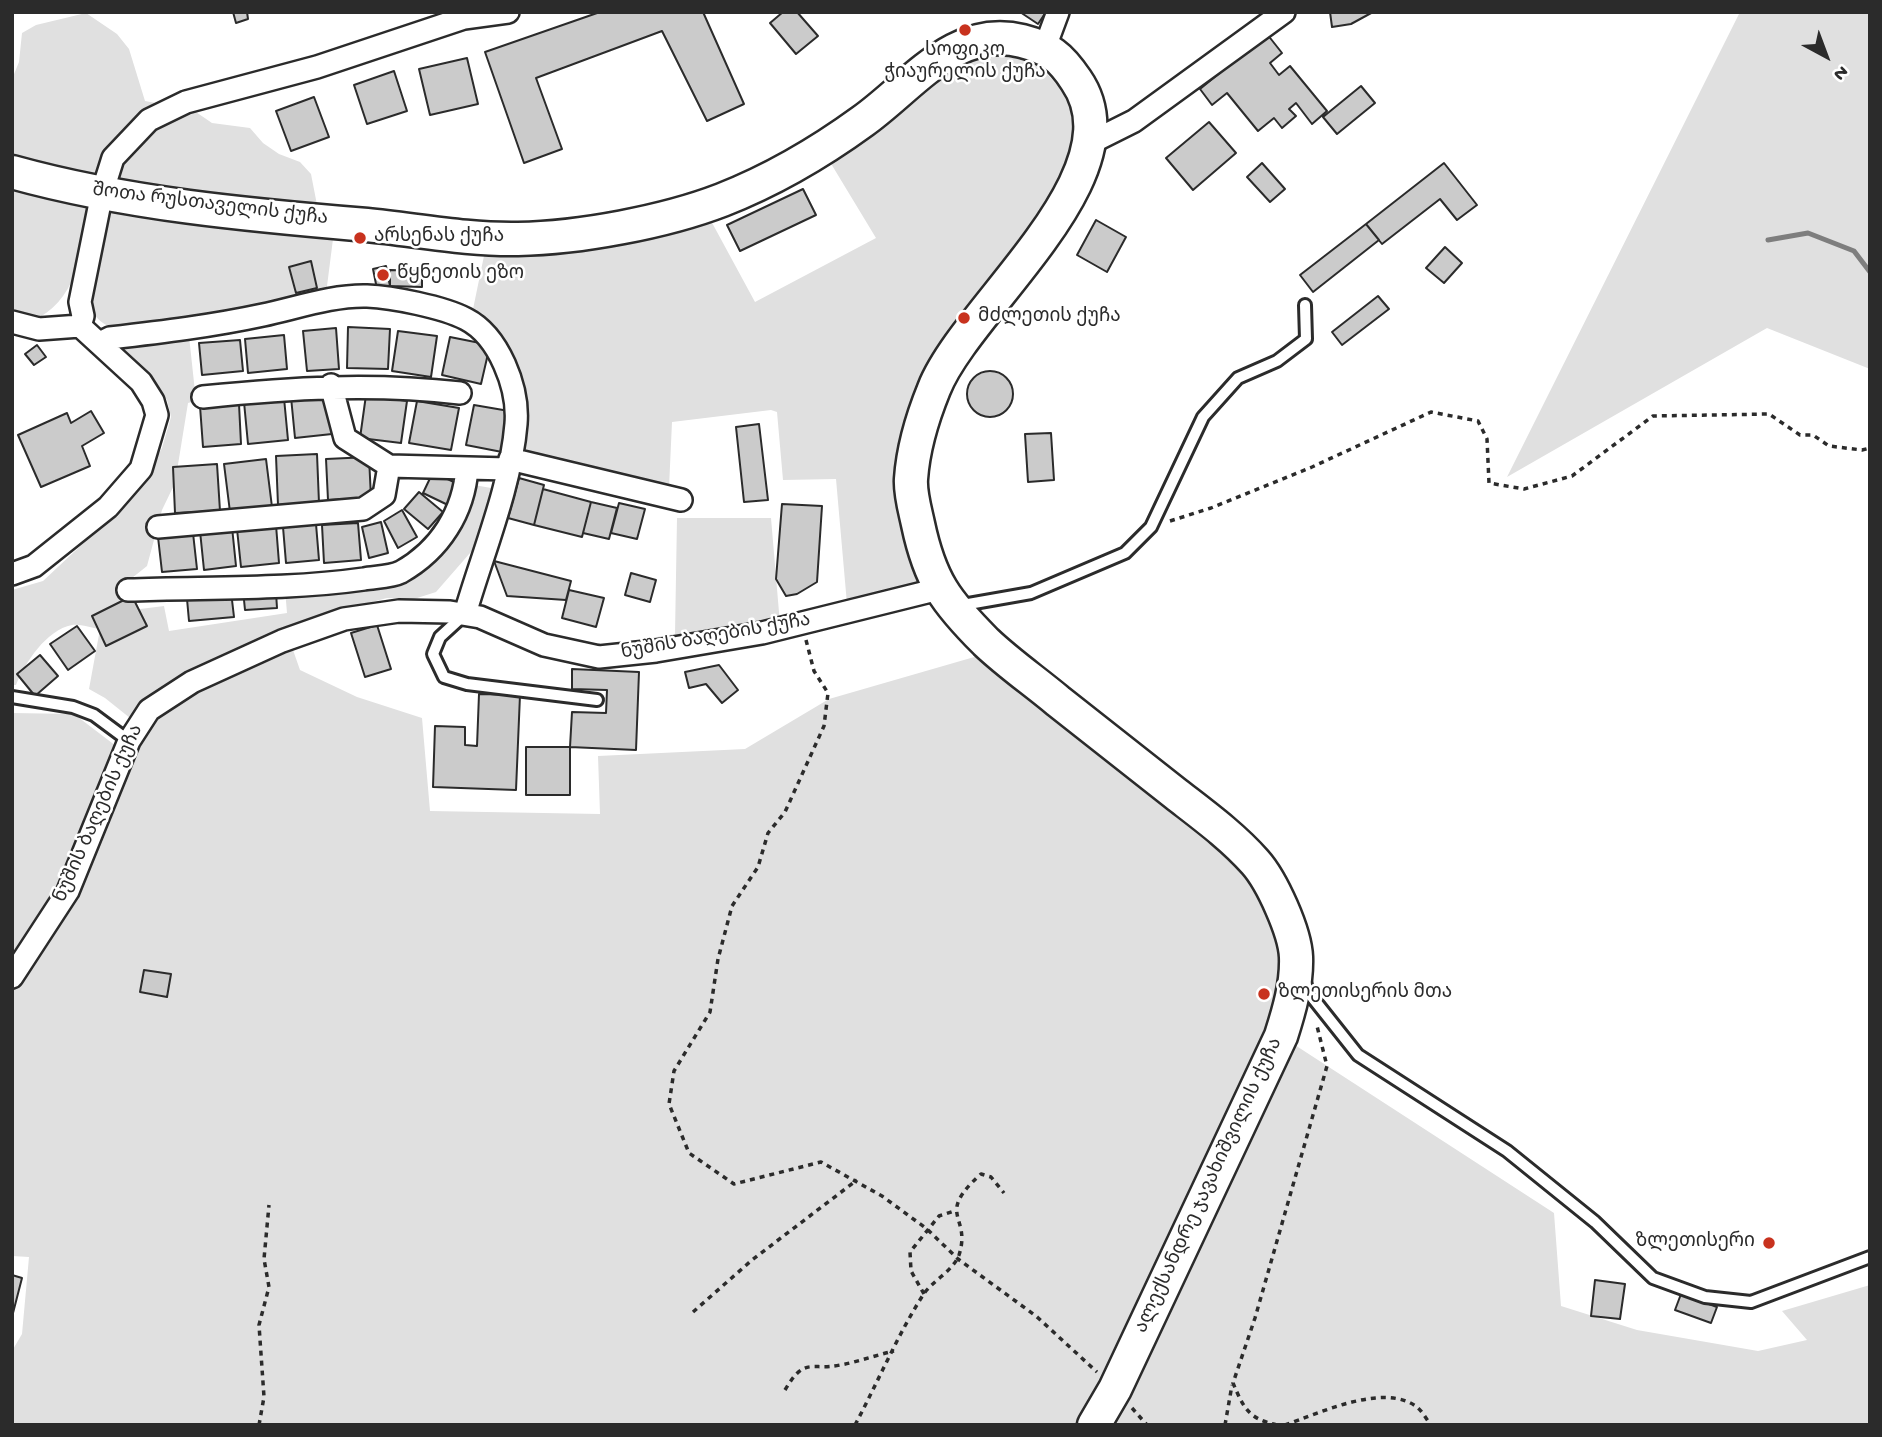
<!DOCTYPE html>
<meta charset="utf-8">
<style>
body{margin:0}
#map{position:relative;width:1882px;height:1437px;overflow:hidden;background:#fff;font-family:"Gochi Hand",sans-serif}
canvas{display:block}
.frame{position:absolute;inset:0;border:14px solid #2b2b2b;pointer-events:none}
.north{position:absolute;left:1791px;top:21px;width:70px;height:70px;-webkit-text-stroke:5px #fff;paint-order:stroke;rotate:139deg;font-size:19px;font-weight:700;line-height:28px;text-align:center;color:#2b2b2b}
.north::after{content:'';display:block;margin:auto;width:24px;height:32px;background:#2b2b2b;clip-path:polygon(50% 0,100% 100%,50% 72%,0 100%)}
</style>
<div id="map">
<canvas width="1882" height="1437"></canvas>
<div class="frame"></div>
<div class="north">N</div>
</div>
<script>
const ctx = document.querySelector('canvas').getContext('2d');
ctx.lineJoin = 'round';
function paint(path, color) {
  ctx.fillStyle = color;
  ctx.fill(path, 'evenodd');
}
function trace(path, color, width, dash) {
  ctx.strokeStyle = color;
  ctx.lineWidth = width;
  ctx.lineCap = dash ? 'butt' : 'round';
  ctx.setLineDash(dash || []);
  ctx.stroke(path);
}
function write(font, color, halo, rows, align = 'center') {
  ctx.font = font + ' "Gochi Hand","Noto Sans Georgian",sans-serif';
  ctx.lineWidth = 5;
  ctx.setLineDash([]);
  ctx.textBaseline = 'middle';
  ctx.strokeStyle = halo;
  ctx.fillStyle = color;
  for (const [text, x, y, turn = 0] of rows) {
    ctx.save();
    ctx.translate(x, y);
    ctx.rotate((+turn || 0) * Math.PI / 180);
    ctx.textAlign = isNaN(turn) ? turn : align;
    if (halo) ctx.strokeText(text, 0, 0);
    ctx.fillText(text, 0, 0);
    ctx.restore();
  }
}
const green = new Path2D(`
 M1740 12H1870V369L1767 328 1507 477Z
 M86 13 117 34 129 49 145 101 193 110 212 123 250 128 263 143 279 154 300 162 311 174 318 210 79 177 12 157V79L19 62 22 33 36 25Z
 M978 55 1006 56 1037 64 1050 77 1063 92 1076 121 1073 157 1053 202 911 411 927 579 847 604 836 479 783 480 777 412 771 410 672 422 669 488 521 449 526 419 472 314 485 251 710 219 755 302 876 238 830 162 947 65Z
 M12 184 90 208C82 249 79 294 40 317L23 315 12 308Z
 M113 210 333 239 326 294 122 331C108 327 94 321 91 305 87 284 103 229 113 210Z
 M189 336 196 401 188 403 175 483 162 510 147 566 132 578V610L164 606 169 631 287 613 285 589 403 576 474 485 497 489 477 545 436 592 414 599 387 598 345 609 135 722 105 698 89 689 100 629C92 628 80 624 72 625 46 630 25 663 16 685H12V590L43 581 138 492 162 448 171 417 167 400 157 386 116 347Z
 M677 518H771L780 624 653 643 632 641 675 634Z
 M293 650 300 670 357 697 422 718 430 811 600 814 598 756 745 749 829 699 995 651 1217 826 1296 952 1281 1036 1554 1213 1561 1306 1637 1330 1758 1351 1807 1340 1782 1311 1870 1285V1425H12V1351L22 1334 29 1257 12 1256V977L29 954 149 710 234 665Z
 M12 713 74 714 116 746 68 878 12 965Z`);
const stream = new Path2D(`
 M1768 240 1808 233 1854 251 1870 272`);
const building = new Path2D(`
 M233 12H247L248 19 236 23Z
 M600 12H703L744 104 707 121 662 31 536 78 562 149 524 163 485 52Z
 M783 12H797L818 36 796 54 770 23Z
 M1020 12H1046L1038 24Z
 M1330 12H1373L1351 24 1332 27Z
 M1267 34 1282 53 1270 63 1279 75 1290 66 1327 111 1312 124 1296 103 1289 109 1296 116 1282 128 1274 118 1258 131 1227 93 1212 105 1200 89Z
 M467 58 478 104 430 115 419 69Z
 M394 71 407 111 367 124 354 85Z
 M1361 86 1375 103 1337 134 1323 117Z
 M314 97 329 137 291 151 276 111Z
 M1209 122 1236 153 1193 190 1166 158Z
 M1262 163 1285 189 1270 202 1247 177Z
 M1444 163 1477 205 1457 220 1440 199 1382 244 1366 224Z
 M803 189 816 215 740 251 727 225Z
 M1096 220 1126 237 1107 272 1077 255Z
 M1366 224 1379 240 1313 292 1300 275Z
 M1445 247 1462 263 1444 283 1426 268Z
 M311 261 317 288 296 293 289 267Z
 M386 266 390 286 377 289 373 269Z
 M390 270 422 271V287L390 286Z
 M1378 296 1389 309 1342 345 1332 332Z
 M348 327 390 329 388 369 347 368Z
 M336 328 339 369 307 371 303 331Z
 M398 331 437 336 431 377 392 371Z
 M284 335 287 369 248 373 245 339Z
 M450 337 490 345 481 384 442 375Z
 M240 340 243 371 202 375 199 343Z
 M37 345 46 357 34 365 25 354Z
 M967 394a23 23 0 1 1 46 0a23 23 0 1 1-46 0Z
 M328 393 332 434 295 438 291 397Z
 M366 395 407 401 401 443 360 438Z
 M284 398 288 440 248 444 244 402Z
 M417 401 459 408 451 450 409 443Z
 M239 404 241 444 203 447 200 406Z
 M474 405 509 411 502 452 466 445Z
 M91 411 104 433 82 446 90 466 41 487 18 435 67 413 71 423Z
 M759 424 768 500 744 502 736 427Z
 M1051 433 1054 480 1028 482 1025 434Z
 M317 454 319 503 278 505 276 456Z
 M369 457 371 498 328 500 326 459Z
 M266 459 272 507 230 512 224 464Z
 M217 464 220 511 175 513 173 467Z
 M433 472 460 485 450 506 423 493Z
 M519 478 544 485 534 525 508 518Z
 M543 489 591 502 582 537 534 525Z
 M419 492 443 512 428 529 404 509Z
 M591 502 617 508 609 539 583 533Z
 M619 503 645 509 637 539 611 533Z
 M782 504 822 506 817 582 797 594 786 596 776 579Z
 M402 510 417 537 398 548 384 521Z
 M381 522 388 553 369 558 362 527Z
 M358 523 361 560 324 563 322 525Z
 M316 524 319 560 286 563 283 527Z
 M276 525 279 563 241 567 237 529Z
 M232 527 236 566 204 570 200 531Z
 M193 533 197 569 162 572 158 537Z
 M494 561 571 581 566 600 507 596Z
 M631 573 656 580 650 602 625 595Z
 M275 577 277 608 245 610 242 580Z
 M230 583 234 617 189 621 186 588Z
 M569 590 604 598 596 627 562 618Z
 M132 596 147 626 106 646 92 616Z
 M377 625 391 669 365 677 351 633Z
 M77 626 95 651 68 670 50 644Z
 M40 655 58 676 35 696 17 674Z
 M719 665 738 690 722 703 706 684 689 688 685 672Z
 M572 669 639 672 636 750 570 747 572 712 606 713 607 690 572 689Z
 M479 694 520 695 516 790 433 787 435 726 465 727V745L477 746Z
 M526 747H570V795H526Z
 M144 970 171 974 167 997 140 992Z
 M12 1275 22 1278 13 1313H12Z
 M1595 1280 1625 1284 1620 1319 1591 1316Z
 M1681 1294 1717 1307 1711 1323 1675 1310Z`);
const path = new Path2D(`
 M1170 521 1211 508 1312 467 1431 412 1478 421 1487 439 1489 483 1524 489 1572 476 1653 416 1769 414 1800 435H1813L1829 446 1862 450 1870 448
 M806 640 814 671 828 693 824 726 785 812 768 833 758 867 732 906 718 959 710 1012 674 1071 669 1104 689 1153 734 1184 821 1162 882 1196 927 1229 958 1259 1036 1316 1097 1372
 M924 1294 911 1271 910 1252 939 1216 954 1211
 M693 1312 752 1260 857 1180
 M785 1390C805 1356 810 1371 840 1365 858 1362 876 1355 894 1351
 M1132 1408 1147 1425
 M259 1425 264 1397 259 1325 269 1287 264 1259 269 1205
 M855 1425C878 1382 897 1336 923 1295 932 1281 953 1271 959 1255 972 1215 934 1216 981 1174L991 1177 1004 1193
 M1225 1425 1232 1385
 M1277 1425C1249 1419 1244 1409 1233 1383L1255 1318 1327 1066 1317 1026
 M1285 1425C1320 1413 1384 1382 1417 1407 1422 1411 1427 1420 1431 1425`);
const service = new Path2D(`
 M957 606 1031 593 1125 553 1151 527 1203 417 1238 378 1277 361 1306 339 1305 305
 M464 615 440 637 433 654 444 677 467 684 597 700
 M12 697 73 707 94 715 129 741
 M1305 982 1308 992 1358 1055 1507 1151 1595 1222 1653 1278 1705 1297 1751 1302 1870 1257`);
const minor = new Path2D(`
 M1045 47 1058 12
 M1088 144 1134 121 1284 12
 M12 322 39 329 80 326 141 382 153 401 157 415 141 469 108 507 34 566 12 574
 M80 326 83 316 80 302 102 193 113 158 149 120 186 102 317 67 464 18 508 12
 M100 343 110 338C162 332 212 326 263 315 296 308 333 295 367 296 392 297 443 307 466 319 499 336 519 388 516 424 511 486 482 555 465 614
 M331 385 345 438 389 466 508 469
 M203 397C292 388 370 383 460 393
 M510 459 681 500
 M158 527 363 509 384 495 389 466
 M128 590C206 587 287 590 364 579 375 577 391 577 401 572 440 550 464 512 467 468
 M12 977 68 891 129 741 149 710 192 682 282 641 344 619 399 611 450 612 480 617 544 645 599 657 656 651 762 633 939 589`);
const secondary = new Path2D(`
 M12 172C127 204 249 215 367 225 417 230 468 240 518 239 579 238 665 222 722 200 773 180 819 153 863 121 911 87 955 24 1022 41 1049 48 1060 56 1076 80 1141 174 966 307 934 389 923 416 913 450 911 479 910 493 915 510 918 524 930 581 946 602 986 642 1008 663 1034 681 1058 701 1097 732 1137 763 1176 794 1203 815 1232 836 1255 862 1272 881 1295 932 1296 957 1297 984 1289 1011 1281 1036L1115 1389 1094 1425`);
const markers = [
 [965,30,7,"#c8321e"],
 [360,238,7,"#c8321e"],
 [383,275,7,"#c8321e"],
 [964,318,7,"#c8321e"],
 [1264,994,7,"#c8321e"],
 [1769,1243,7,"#c8321e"]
];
const poiNames = [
 ["სოფიკო",965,52,"center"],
 ["ჭიაურელის ქუჩა",965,74,"center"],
 ["არსენას ქუჩა",374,238],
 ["წყნეთის ეზო",397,275],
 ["მძლეთის ქუჩა",978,318],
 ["ზლეთისერის მთა",1278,994],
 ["ზლეთისერი",1755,1243,"right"]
];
const streetNames = [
 ["შოთა რუსთაველის ქუჩა",210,206,7],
 ["ნუშის ბაღების ქუჩა",716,638,-10],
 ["ნუშის ბაღების ქუჩა",100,814,-66],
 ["ალექსანდრე ჯავახიშვილის ქუჩა",1210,1186,-65]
];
paint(green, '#e0e0e0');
trace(stream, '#7e7e7e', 5);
paint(building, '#cbcbcb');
trace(building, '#2b2b2b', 2);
trace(service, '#2b2b2b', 16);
trace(minor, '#2b2b2b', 26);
trace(secondary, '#2b2b2b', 37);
trace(path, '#2b2b2b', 3.5, [5, 5]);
trace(service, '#fff', 10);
trace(minor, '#fff', 21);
trace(secondary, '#fff', 32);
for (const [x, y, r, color] of markers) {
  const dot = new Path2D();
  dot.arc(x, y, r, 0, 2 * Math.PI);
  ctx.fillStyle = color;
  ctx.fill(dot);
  trace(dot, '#fff', 2.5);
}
write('19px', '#2b2b2b', '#fff', poiNames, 'left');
write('19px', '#2b2b2b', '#fff', streetNames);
</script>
